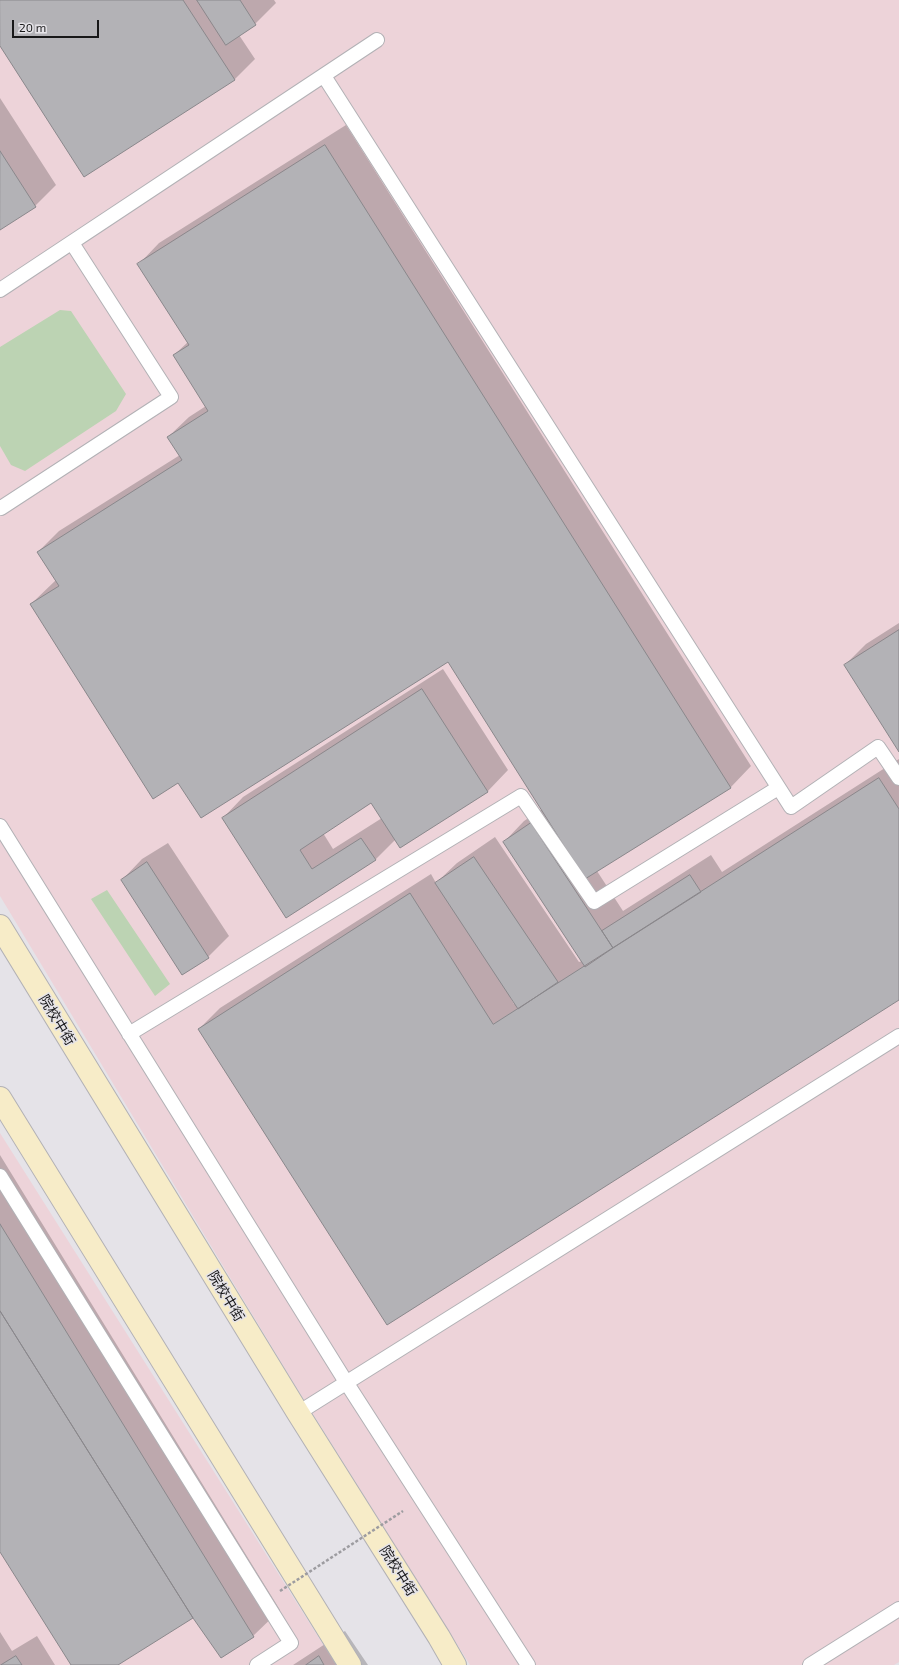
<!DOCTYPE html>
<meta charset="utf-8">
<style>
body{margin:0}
#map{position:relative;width:899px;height:1665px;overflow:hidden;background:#e5e3e8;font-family:"Exo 2",sans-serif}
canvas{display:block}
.scale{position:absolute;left:12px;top:20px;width:87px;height:18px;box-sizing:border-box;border:2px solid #181819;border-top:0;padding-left:5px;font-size:12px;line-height:14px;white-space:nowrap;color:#181819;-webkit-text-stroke:3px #e5e3e8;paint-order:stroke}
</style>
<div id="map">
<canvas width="899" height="1665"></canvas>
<div class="scale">20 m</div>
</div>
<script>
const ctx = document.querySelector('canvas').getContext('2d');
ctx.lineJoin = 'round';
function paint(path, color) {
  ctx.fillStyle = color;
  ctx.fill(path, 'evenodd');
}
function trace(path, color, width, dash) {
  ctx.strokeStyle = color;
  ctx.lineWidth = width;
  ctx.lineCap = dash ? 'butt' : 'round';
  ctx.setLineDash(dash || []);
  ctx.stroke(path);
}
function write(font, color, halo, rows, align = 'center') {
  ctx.font = font + ' "Exo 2","Noto Sans SC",sans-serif';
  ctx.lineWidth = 3;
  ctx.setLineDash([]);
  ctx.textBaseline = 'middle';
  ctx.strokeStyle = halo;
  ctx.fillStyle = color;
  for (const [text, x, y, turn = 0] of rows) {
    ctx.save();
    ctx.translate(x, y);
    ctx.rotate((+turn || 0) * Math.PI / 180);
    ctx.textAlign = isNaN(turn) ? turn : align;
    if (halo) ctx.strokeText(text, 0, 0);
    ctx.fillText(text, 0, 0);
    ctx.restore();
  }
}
const industrial = new Path2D(`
 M0 0H899V1662L894 1665H470L293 1382 0 896Z
 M0 1133 336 1665H0Z`);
const green = new Path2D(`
 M60 310 71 311 126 394 116 411 25 471 11 465 0 446V347Z
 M107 890 170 984 155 996 91 899Z`);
const shadow = new Path2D(`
 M0 0H274L276 3 255 24 239 35 255 59 234 80 0 44Z
 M0 98 56 185 35 206 0 229Z
 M346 125 751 766 731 787 597 871 623 911 711 855 722 872 899 759V998L388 1324 199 1029 220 1008 431 874 436 883 457 863 495 837 579 962 582 961 504 842 524 821 542 809 449 661 31 604 56 580 38 552 59 531 180 455 168 437 189 417 206 406 174 355 188 342 139 264 159 243ZM511 996 516 1003 514 1004 510 997Z
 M899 623V751L845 665 866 644Z
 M443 669 508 770 488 791 401 847 396 839 375 860 286 917 223 818 243 797ZM372 802 382 818 333 849 323 833Z
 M168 843 229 936 208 957 183 974 122 880 142 859Z
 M0 1155 280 1610 253 1636 193 1616 116 1665H72L0 1550Z
 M345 1631 368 1665H293Z
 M0 1632 12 1651 37 1636 55 1665H0Z`);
const building = new Path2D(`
 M0 0H183L235 80 84 177 0 46Z
 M197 0H240L256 25 226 45Z
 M325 145 731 788 585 879 448 662 201 818 178 783 153 799 30 604 59 586 37 552 182 460 167 437 208 411 173 355 189 345 137 264Z
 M0 151 36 207 0 230Z
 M899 630V752L844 665Z
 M422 689 488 792 400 848 371 803 300 850 312 869 361 838 376 860 286 918 222 818Z
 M879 778 899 809V1000L387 1325 198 1029 410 893 493 1024Z
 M531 823 613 948 585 967 503 842Z
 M474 857 558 982 518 1009 435 883Z
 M147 862 209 958 182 975 121 880Z
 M690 875 701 892 613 948 602 931Z
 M0 1224 254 1637 221 1658 193 1618 0 1311Z
 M0 1311 193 1618 118 1665H71L0 1552Z
 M16 1656 22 1665H1Z
 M319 1656 324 1665H306Z`);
const lane = new Path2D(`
 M324 76 791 807 878 747 899 778
 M0 290 377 40
 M0 507 1 508 171 397 72 243
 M0 826 346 1382 528 1665
 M129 1034 521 796 594 902 778 788
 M0 1176 291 1643 257 1665
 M298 1413 899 1036
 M810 1665 899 1609`);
const secondary = new Path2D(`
 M0 926 298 1413 439 1637 455 1665
 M0 1098 350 1665`);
const pathBridge = new Path2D(`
 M280 1591 403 1511`);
const streetNames = [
 ["院校中街",57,1020,59],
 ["院校中街",226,1296,59],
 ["院校中街",398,1571,58]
];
paint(industrial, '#edd3d9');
paint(green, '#bcd3b3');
paint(shadow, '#0003');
paint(building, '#b3b2b6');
trace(building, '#8a888c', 1);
trace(lane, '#b2b1b5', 16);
trace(secondary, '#b2b1b5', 24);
trace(lane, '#fff', 14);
trace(secondary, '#f7ecc8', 22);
trace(pathBridge, '#9d9ca0', 2.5, [3, 2]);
write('14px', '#181819', '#e5e3e8', streetNames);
</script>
